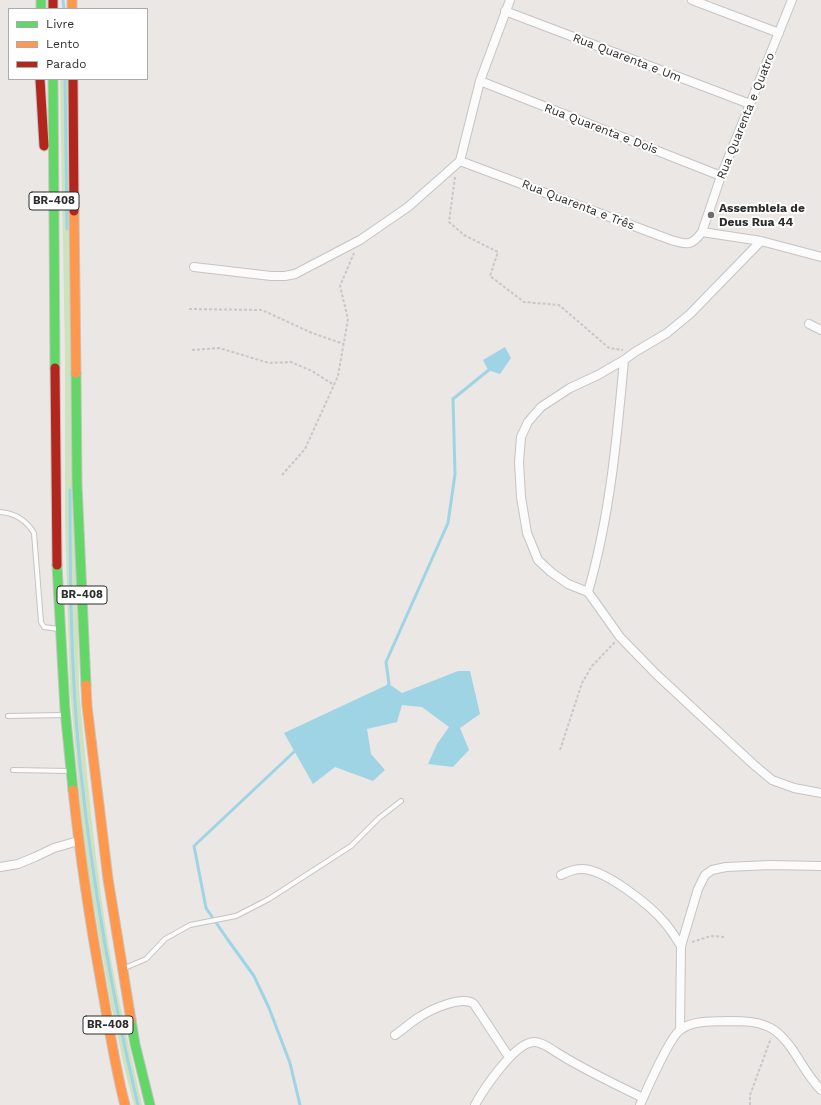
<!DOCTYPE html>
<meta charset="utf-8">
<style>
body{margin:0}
#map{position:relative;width:821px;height:1105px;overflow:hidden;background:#eae7e4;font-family:"Work Sans",sans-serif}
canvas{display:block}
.legend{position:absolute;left:8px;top:8px;width:140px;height:72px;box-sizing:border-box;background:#fff;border:1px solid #ababab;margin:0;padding:5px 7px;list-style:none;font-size:12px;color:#2d2d2d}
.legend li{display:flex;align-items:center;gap:8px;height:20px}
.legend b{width:20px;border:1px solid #ababab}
</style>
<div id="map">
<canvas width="821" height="1105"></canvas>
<ul class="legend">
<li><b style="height:5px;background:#63d668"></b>Livre</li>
<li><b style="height:5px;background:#ff974d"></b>Lento</li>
<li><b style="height:5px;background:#b3261e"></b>Parado</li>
</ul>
</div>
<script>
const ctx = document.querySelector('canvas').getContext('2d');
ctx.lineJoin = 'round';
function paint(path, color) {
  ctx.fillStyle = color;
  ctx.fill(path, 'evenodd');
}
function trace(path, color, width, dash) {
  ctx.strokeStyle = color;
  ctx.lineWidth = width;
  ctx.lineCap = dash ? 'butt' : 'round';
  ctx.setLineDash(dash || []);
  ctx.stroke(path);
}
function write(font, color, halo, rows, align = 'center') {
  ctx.font = font + ' "Work Sans",sans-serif';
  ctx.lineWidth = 4;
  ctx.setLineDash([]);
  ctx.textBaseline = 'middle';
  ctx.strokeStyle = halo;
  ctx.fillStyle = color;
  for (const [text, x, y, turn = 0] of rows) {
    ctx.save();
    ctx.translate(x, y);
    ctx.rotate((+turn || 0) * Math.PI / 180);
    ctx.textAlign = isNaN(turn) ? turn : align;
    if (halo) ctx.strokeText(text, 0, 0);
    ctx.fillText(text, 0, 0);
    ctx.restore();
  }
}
const green = new Path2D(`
 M60 79H70L79 689C87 777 95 866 110 954 119 1004 131 1055 142 1105H134L125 1070 111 1005 84 848 70 689 65 520V356Z`);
const water = new Path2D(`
 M505 347 511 358 500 374 488 370 483 360Z
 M458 671H470L480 714 460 728 469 750 453 767 428 764 437 744 449 727 422 707 402 705 397 722 367 729 371 754 385 770 373 781 335 767 313 784 284 733 389 684 402 693Z`);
const stream = new Path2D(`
 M63 0 64 9
 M65 79 67 229
 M70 490C70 585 71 680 81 774 93 885 112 996 138 1105
 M388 686 389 684 386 662 448 523 455 474 453 399 490 369
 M296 750 194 846 206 908 228 940 254 976 269 1008 290 1063 300 1105`);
const path = new Path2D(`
 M455 177 449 222 464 235 498 252 490 276 524 302 559 305 609 348 623 350
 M189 309 262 310 312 333 344 344
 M192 350 219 348 269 363 291 362 312 371 334 385
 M282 475 305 449 338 376 348 319 340 286 354 253
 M560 750 582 683 592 666 615 642
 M692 942 711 936 725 937
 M750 1105V1095L771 1038`);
const lane = new Path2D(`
 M0 512C15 513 26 520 34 533L41 622 44 627 58 629
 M8 716 63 715
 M13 770 69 771
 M127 967 146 959 165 939 190 925 236 916 269 899 351 846 379 818 401 801`);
const street = new Path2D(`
 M692 0 779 33
 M505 11 750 104
 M480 81 721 176
 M460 161 671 240C687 245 692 246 702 232L721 176 792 0
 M702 232 761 241 821 257
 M761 241 690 314 667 333 635 352 624 360 598 375 570 388 541 407 528 422 521 437 519 462 521 497 527 533 538 560 551 572 568 584 588 592 620 637 656 674 753 764 772 780 794 788 821 793
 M194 267 271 276H285L295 274 360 240 408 207 460 161 480 81 510 0
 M809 324 821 330
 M588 592C610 516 617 438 624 360
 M0 867 18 864 35 857 54 848 78 841
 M561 875C567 872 573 869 581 869 604 868 651 906 665 923 671 930 676 938 681 946
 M680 1030 681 946 698 889 705 875 712 870 726 867 770 865 821 866
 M395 1035C404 1029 412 1021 421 1016 432 1009 463 995 474 1004L509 1057
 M475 1105C483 1090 515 1042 534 1042 542 1042 550 1048 556 1052 584 1070 613 1083 643 1098
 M640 1105C646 1091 670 1037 680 1030 693 1020 712 1022 727 1021 743 1021 761 1021 774 1030 794 1044 803 1072 821 1090`);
const fast = new Path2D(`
 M41 0V9
 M53 79 55 368
 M76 373 77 484 86 685
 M57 565 65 710 73 790
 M131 1020 135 1044 150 1105`);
const slow = new Path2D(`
 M72 0V9
 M74 211 76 373
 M86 685 87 706 108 879 131 1020
 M73 790C80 856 90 922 102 988 109 1027 115 1067 125 1105`);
const jam = new Path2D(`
 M53 0V9
 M40 79 44 146
 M73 79 74 211
 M55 368 57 565`);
const markers = [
 [711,215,4,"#6f6e6d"]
];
const shields = [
 [54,201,50],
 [82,595,50],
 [108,1025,50]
];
const shieldNames = [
 ["BR-408",54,201],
 ["BR-408",82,595],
 ["BR-408",108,1025]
];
const streetNames = [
 ["Rua Quarenta e Um",627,58,21],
 ["Rua Quarenta e Quatro",746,116,-68],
 ["Rua Quarenta e Dois",601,129,21],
 ["Rua Quarenta e Três",578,205,21]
];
const poiNames = [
 ["Assembleia de",719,208],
 ["Deus Rua 44",719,222]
];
paint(green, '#cfe2c0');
paint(water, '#9fd4e5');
trace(stream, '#9fd4e5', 3);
trace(lane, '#c4c4c4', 6);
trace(street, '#c4c4c4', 10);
trace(fast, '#c6c4c3', 11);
trace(slow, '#c6c4c3', 11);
trace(jam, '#c6c4c3', 11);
trace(path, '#c8c8c8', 2, [3, 2]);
trace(lane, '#fcfbfb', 4);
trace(street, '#fcfbfb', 8);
trace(fast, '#63d668', 9);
trace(slow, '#ff974d', 9);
trace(jam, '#b3261e', 9);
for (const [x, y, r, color] of markers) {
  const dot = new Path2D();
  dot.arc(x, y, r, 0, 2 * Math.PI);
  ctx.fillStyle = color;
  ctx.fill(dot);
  trace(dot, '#fff', 1.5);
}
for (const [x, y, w] of shields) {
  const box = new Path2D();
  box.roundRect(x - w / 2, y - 9, w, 18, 3);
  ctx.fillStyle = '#fff';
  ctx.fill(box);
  trace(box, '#2d2d2d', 1);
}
write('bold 11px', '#2d2d2d', null, shieldNames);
write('12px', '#2d2d2d', '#fff', streetNames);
write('bold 12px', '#2d2d2d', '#fff', poiNames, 'left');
</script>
